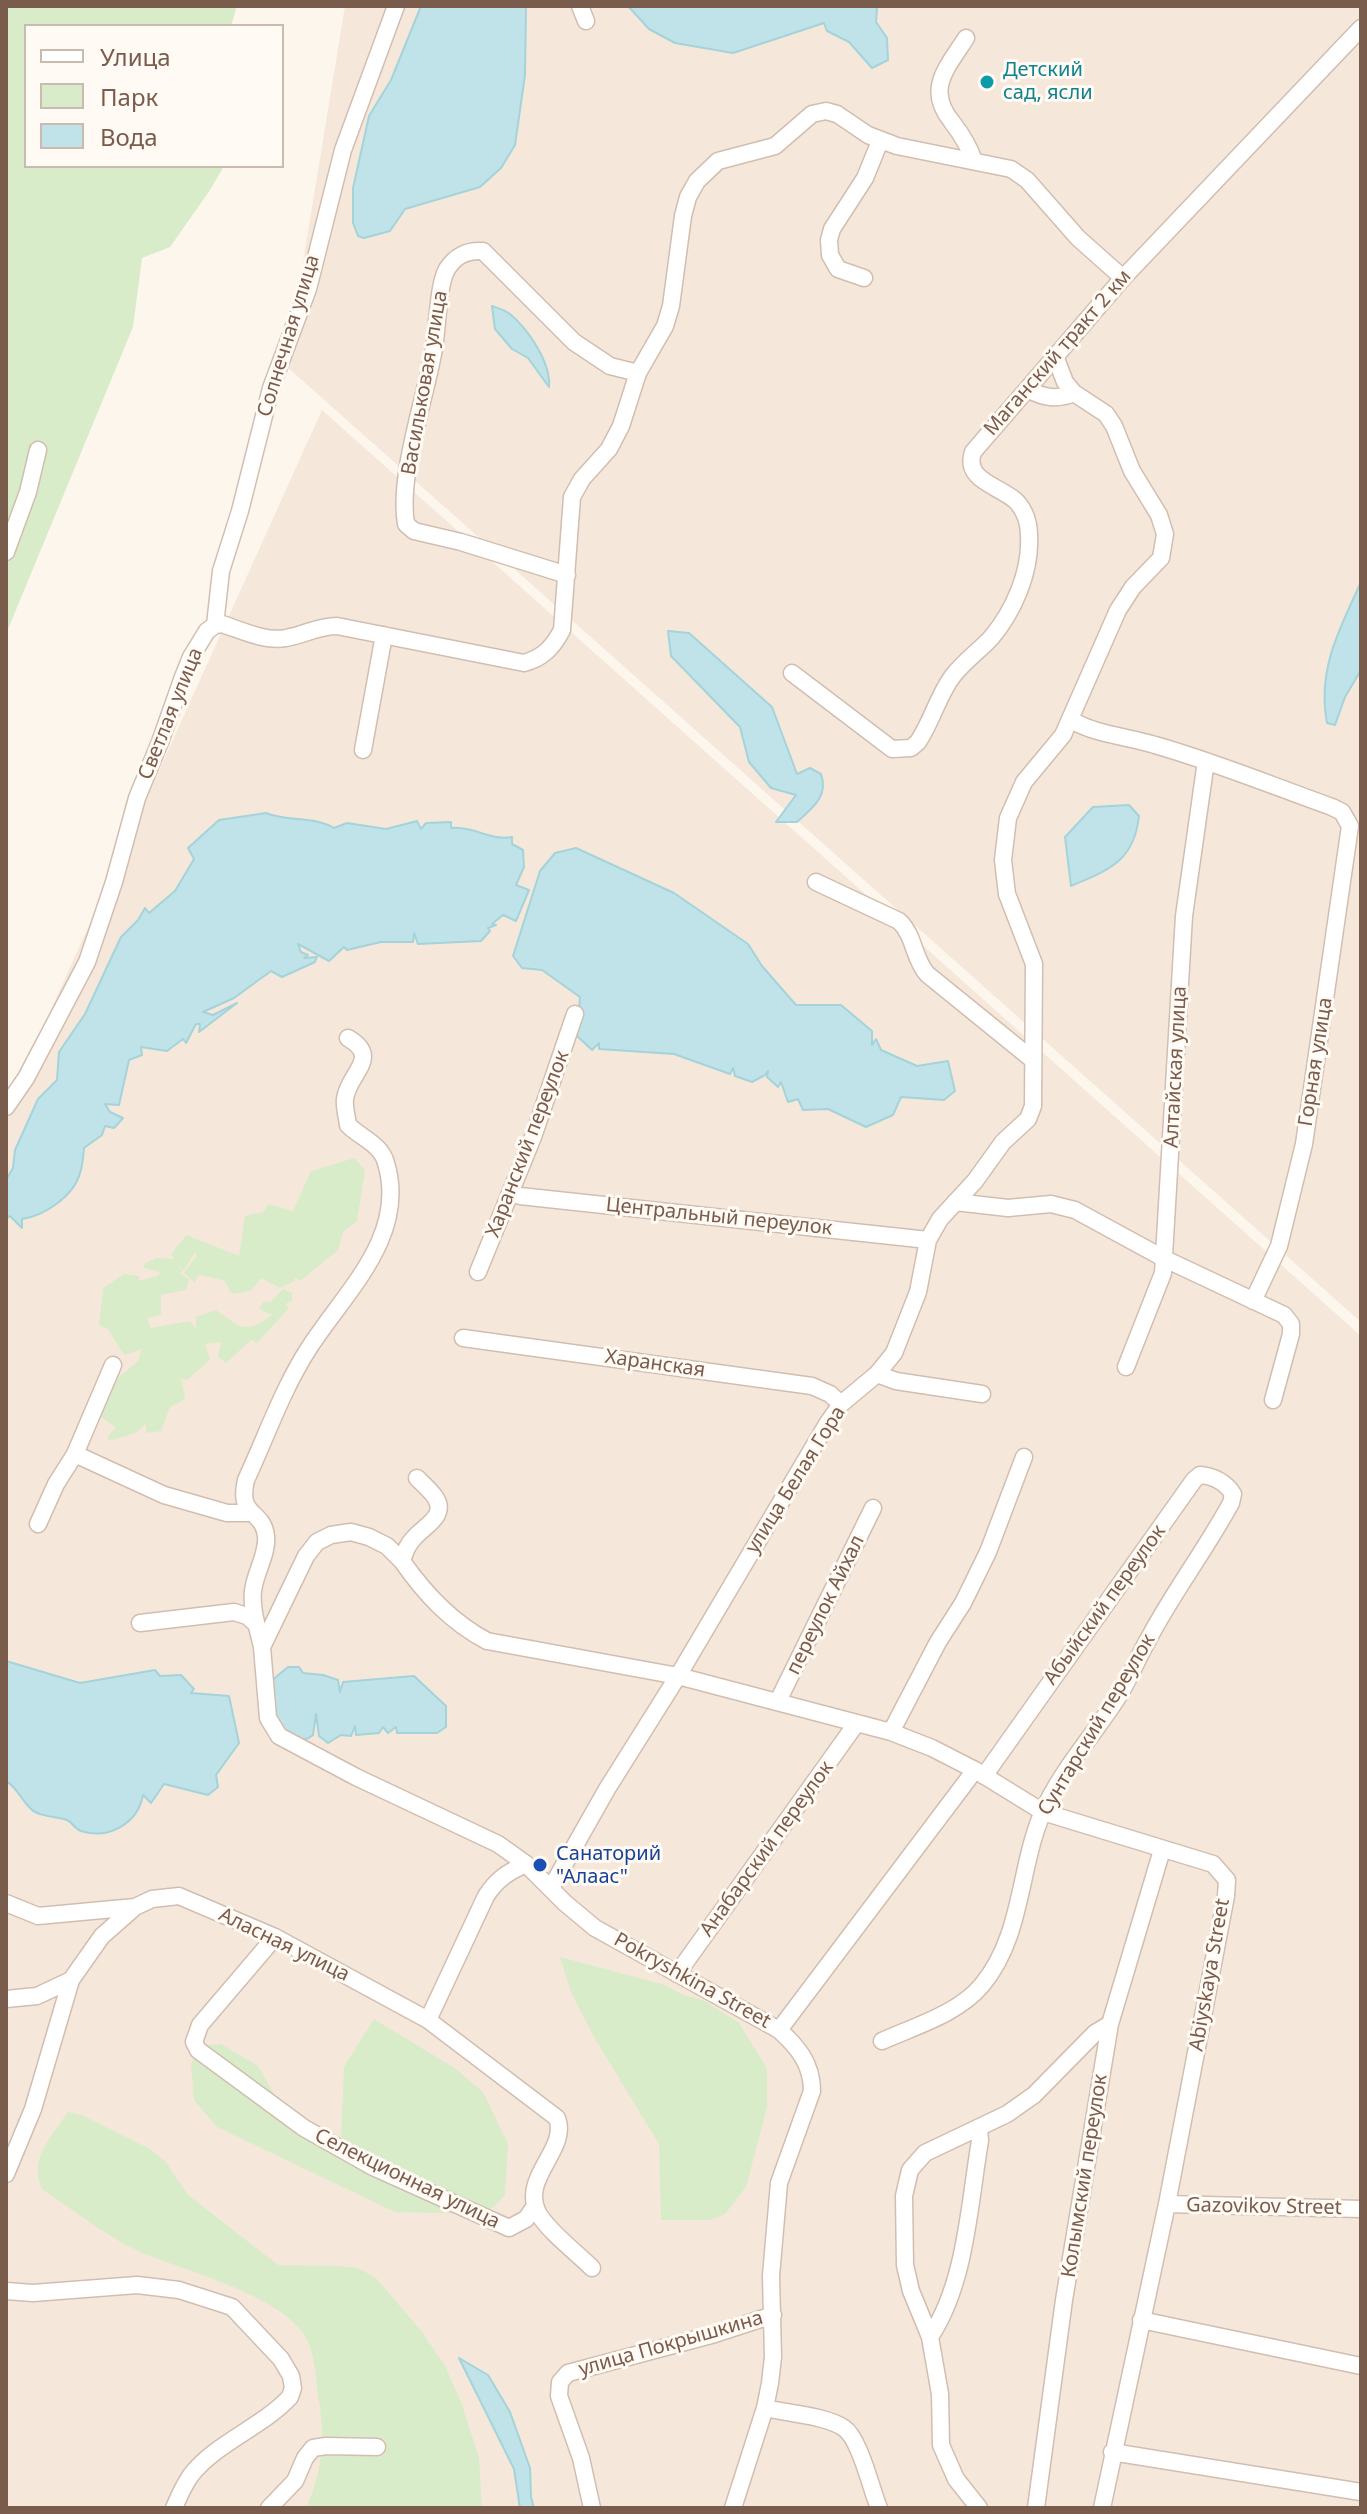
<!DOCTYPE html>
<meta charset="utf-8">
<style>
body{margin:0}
#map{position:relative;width:1367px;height:2514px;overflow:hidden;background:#fdf6ec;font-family:"Noto Sans",sans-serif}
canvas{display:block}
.frame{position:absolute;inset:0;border:8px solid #7a5c4d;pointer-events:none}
.legend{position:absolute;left:24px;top:24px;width:260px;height:144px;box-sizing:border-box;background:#fffaf3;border:2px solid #cabbb1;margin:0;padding:10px 14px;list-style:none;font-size:24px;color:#7a5c4d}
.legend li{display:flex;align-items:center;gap:16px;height:40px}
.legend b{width:40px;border:2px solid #cabbb1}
</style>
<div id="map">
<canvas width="1367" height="2514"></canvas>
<div class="frame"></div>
<ul class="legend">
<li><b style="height:10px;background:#fff"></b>Улица</li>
<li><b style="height:22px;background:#d8ecc9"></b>Парк</li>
<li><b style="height:22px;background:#bfe3e8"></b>Вода</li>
</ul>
</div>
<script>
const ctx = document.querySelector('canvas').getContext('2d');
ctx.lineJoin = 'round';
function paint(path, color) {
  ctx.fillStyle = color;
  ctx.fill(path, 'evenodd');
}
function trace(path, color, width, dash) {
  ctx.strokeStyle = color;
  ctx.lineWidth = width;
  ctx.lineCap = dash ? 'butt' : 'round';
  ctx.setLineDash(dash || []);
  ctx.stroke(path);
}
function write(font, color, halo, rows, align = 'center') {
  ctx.font = font + ' "Noto Sans",sans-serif';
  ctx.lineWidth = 6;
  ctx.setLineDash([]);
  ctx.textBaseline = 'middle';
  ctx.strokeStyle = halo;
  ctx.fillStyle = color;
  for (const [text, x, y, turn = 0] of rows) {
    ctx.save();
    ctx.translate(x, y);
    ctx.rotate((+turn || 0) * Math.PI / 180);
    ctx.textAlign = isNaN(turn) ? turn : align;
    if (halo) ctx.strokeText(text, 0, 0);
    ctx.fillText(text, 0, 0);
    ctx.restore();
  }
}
const residential = new Path2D(`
 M345 6H1361V1322L286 366Z
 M322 410 1361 1336V2508H6V1109Z`);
const green = new Path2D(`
 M6 6H237L231 26H26V166H224L210 190 170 247 142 258 133 327 6 634Z
 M354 1158 365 1170 357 1221 343 1232 338 1250 300 1281 294 1277 295 1281 280 1288 261 1278 251 1291 232 1294 224 1280 198 1275 195 1283 184 1273 195 1258 197 1259 195 1252 184 1270 179 1267 183 1272 179 1273 189 1279 186 1290 161 1295V1315L147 1318 151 1328 190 1321 196 1329V1317L216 1310C242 1328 244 1335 272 1315L259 1309 264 1301 271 1302 283 1289 292 1293V1301L285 1304 289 1308 257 1343 251 1340 226 1363 218 1357 221 1342 205 1344 210 1359 187 1380 177 1378 182 1381 185 1399 170 1407 161 1431 146 1433V1424L135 1433 110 1441 107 1437 116 1428 99 1415 119 1377 138 1361 142 1349 124 1355 108 1329 99 1325 103 1288 124 1274 140 1276 138 1281 158 1276 161 1272 144 1268V1264L156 1258 174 1259 171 1254 187 1235 239 1256 245 1216 263 1212 269 1204 293 1211 311 1171Z
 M560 1957 665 1985 683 1995 703 2000 739 2023 767 2069V2107L746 2187 725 2214 710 2220H661L659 2144 594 2037 571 1992Z
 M374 2019 456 2069 483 2092 508 2144 505 2195 495 2206 481 2214 395 2212 217 2127 194 2100 191 2064 200 2046 221 2044 258 2066 278 2101 320 2138H341L344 2067Z
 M68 2112 82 2115 150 2149 165 2161 188 2195 278 2265 337 2266 358 2268 376 2278 422 2332 445 2366 461 2402 479 2458 482 2508H306C322 2475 325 2438 319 2401 316 2384 316 2364 310 2347 294 2295 179 2271 134 2249 102 2233 72 2209 42 2189 29 2157 50 2139 68 2112Z`);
const water = new Path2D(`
 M421 6H526L525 75 515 145 501 168 480 187 405 209 390 231 364 238 358 236 353 223V188L369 116 391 80Z
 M628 6H874L877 9 876 22 887 38 888 60 872 68 849 42 827 31 824 23 733 53 675 43 649 29Z
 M492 306C498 308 505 310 510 314 529 330 551 363 549 387L528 358 512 349 495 329Z
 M1361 582V670L1345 697 1335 725 1327 723C1317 670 1339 630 1361 582Z
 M668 631 689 633 772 707 797 774 810 768 821 774C829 797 812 808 797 822H776L796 795 771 788 749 762 740 727 671 656Z
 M1129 805 1139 816C1134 862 1108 870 1071 886L1065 837 1093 807Z
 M266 813C288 822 314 816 334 828L347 823 386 829 417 821 421 829 426 823 451 822V828C474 826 491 841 512 837V844L523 850 524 867 516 885 529 890 516 921 503 915 492 924 496 925 488 928 490 931 481 941 418 944 414 933 413 942H381L347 950 344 947 329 961 298 944 301 952 308 955 304 958 317 957 315 962 282 977 271 971 234 998 203 1012 213 1015 237 1003 199 1032 200 1024H196L186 1043 183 1039 167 1051 141 1047 142 1055 129 1060 119 1105 105 1104 110 1112 123 1118 114 1128 105 1126 102 1135 84 1148C83 1156 83 1165 80 1173 74 1196 44 1216 22 1219V1228L10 1216 6 1219V1180L13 1168 15 1150 38 1099 57 1080 59 1052 85 1014 121 937 138 920 145 908 149 913 175 891 194 859 188 848 219 820Z
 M576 848 674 893 748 944 762 966 796 1005H841L872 1031V1045L876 1039 881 1050 917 1066 948 1061 955 1091 944 1100 901 1097 893 1115 866 1127 828 1109 803 1110 798 1099 788 1102 781 1082 778 1087 767 1077 768 1071 765 1075 752 1082 735 1076 733 1068 730 1074 674 1054 599 1049V1043L592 1050 577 1036 580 997 542 970 522 968 513 956 540 871 555 853Z
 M6 1661 80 1683 155 1670 160 1676 181 1675 194 1689 191 1693 229 1696 239 1743 216 1775 218 1787 208 1795 164 1784 151 1803 143 1795C138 1823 109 1840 81 1831 75 1829 73 1823 67 1820 56 1816 39 1817 31 1809 21 1800 17 1787 6 1781Z
 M288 1667H299L303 1673 323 1675 338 1680 340 1692 343 1682 414 1676 446 1706V1727L437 1733H397L396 1727 388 1733 383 1727 379 1733 356 1735 355 1726 351 1736 341 1735 328 1743 319 1736 316 1714 313 1735C298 1747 290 1734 277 1724L270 1682Z
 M459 2358 488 2375 510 2412 530 2468 531 2497 534 2508H520L514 2469Z`);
const minor = new Path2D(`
 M580 6 586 21
 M966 38C947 68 925 89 952 122 962 135 969 146 974 161
 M864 278 838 269 830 255 829 240 832 229 865 178 880 141
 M1027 389C1044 398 1057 400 1074 393
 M6 552 28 492 38 450
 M567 575 461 542 414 531 406 524C398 477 424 402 433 354 438 331 437 287 447 269 456 255 467 250 483 251L574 342 610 366 638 373
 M215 625 221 571 240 511 271 388 308 289 343 150 396 6
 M792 673 892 749 911 748 918 742C932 721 938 696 952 677 964 661 979 651 991 638 1014 611 1031 571 1029 536 1029 524 1025 511 1017 502 1001 486 963 481 973 452L1123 278 1361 28
 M1071 720C1097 735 1126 736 1155 745 1215 762 1273 786 1332 807L1342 812 1350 826 1304 1144 1279 1246 1253 1301
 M363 750 384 635
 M816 882 899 921C915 936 913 958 927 974L1033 1060
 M6 1107 26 1078 87 962 114 882 137 798 160 742 183 677 191 657 207 631 215 625 222 624C241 630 265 642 286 638 304 635 318 626 337 626L524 663C543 658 553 647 562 630L572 497 582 479 609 449 621 426 638 373 665 326 671 306 683 216 688 197 697 181 718 161 775 146 812 114 826 111 837 114 868 135 897 146 1011 169 1027 180 1078 238 1123 278
 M511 1193 520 1196 928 1240
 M955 1202 1008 1208 1051 1204 1075 1210 1165 1259 1284 1315 1291 1324V1334L1273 1400
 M478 1272 533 1137 575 1014
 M463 1338 812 1386 830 1394 841 1404
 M1126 1367 1163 1273 1184 916 1206 761
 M877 1374 896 1381 982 1394
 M75 1454 113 1365
 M417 1478C423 1484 430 1490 435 1497 448 1516 424 1526 414 1538 407 1545 405 1552 402 1561 425 1594 451 1622 487 1641L678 1676 891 1732 932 1748 975 1770 1043 1812 1213 1864 1227 1880 1226 1896 1167 2204 1102 2508
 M38 1524 56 1484 75 1454 164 1495 227 1513H251
 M402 1561 387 1546 369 1537 351 1532 331 1535 317 1542 306 1556 262 1647 268 1718 279 1736 356 1777 498 1844 526 1864 565 1903 595 1928 779 2030C798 2047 812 2064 812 2091L779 2183 771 2276 773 2357 770 2383 765 2408 733 2508
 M140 1623 234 1612 247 1616 256 1624
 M262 1647C258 1629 251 1609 253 1591 255 1572 268 1554 266 1536 263 1509 237 1518 246 1480 266 1437 283 1388 309 1348 345 1292 408 1236 386 1163 381 1144 361 1138 348 1125 347 1117 344 1107 345 1099 348 1073 382 1058 348 1038
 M778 1701 873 1508
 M891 1732 938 1642 963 1603 988 1552 1024 1457
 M551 1888 607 1789 678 1676 827 1424 841 1404 877 1374 894 1353 918 1292 928 1240 940 1219 975 1181 1003 1142 1028 1119 1033 1106 1034 964 1007 894 1003 860 1008 818 1024 782 1063 735 1118 610 1133 587 1161 558 1165 534 1159 515 1132 471 1114 426 1106 414 1074 393 1065 382 1055 356
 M6 1903 38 1916 135 1907
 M275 1937 200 2025 194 2042 198 2050 304 2128 373 2167 509 2228 526 2219 535 2206
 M677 1974 856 1724
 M6 1999 37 1996 71 1980 102 1936 135 1907 152 1899 179 1896 275 1937 428 2020 557 2118C569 2150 520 2177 538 2213 548 2231 577 2253 592 2268
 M428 2020 486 1896C497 1879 508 1872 526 1864
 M779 2030 975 1770
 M882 2041C915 2026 958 2014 982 1985 1025 1934 1018 1860 1047 1803 1066 1765 1095 1733 1118 1697 1130 1678 1138 1657 1149 1638 1174 1591 1206 1549 1231 1503L1233 1494C1226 1483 1214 1476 1200 1475L1194 1480 984 1776
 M6 2174 33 2109 71 1980
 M1167 2204 1361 2209
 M6 2291 33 2293 137 2285 179 2290 232 2307 281 2359 291 2376 293 2388 290 2397C262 2427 216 2443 191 2475 184 2485 179 2496 174 2508
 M1141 2320 1361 2366
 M930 2337C966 2283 969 2205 980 2141L979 2129
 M765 2408C786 2413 827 2416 844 2428 860 2439 871 2489 879 2508
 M1112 2452 1361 2492
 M269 2508 295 2481 305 2458 313 2448 326 2446 377 2447
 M592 2508 581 2458 559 2396 560 2382 568 2373 715 2334 773 2315
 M979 2508 956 2479 941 2445 940 2394 930 2337 911 2291 905 2265 904 2196 910 2170 925 2153 1007 2114 1034 2095 1095 2033 1110 2024
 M1036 2508 1064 2300 1110 2024 1162 1850`);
const markers = [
 [987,82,8,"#0f9aa8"],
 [540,1865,8,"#1a4fb4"]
];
const cultureNames = [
 ["Детский",1003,70],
 ["сад, ясли",1003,93]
];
const streetNames = [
 ["Солнечная улица",289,336,-73],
 ["Маганский тракт 2 км",1058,353,-49],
 ["Васильковая улица",425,383,-80],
 ["Светлая улица",171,714,-68],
 ["Горная улица",1316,1062,-81],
 ["Алтайская улица",1176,1067,-87],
 ["Харанский переулок",528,1144,-69],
 ["Центральный переулок",719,1217,6],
 ["Харанская",655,1364,8],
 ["улица Белая Гора",796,1480,-58],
 ["переулок Айхал",826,1605,-64],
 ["Абыйский переулок",1105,1605,-54],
 ["Сунтарский переулок",1097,1725,-59],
 ["Анабарский переулок",767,1849,-54],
 ["Аласная улица",284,1945,26],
 ["Abiyskaya Street",1210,1975,-80],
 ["Pokryshkina Street",692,1981,29],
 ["Колымский переулок",1085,2176,-81],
 ["Селекционная улица",407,2179,26],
 ["Gazovikov Street",1264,2207,1],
 ["улица Покрышкина",671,2344,-16]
];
const transitNames = [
 ["Санаторий",556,1854],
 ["\"Алаас\"",556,1877]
];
paint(residential, '#f5e8da');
paint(green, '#d8ecc9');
paint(water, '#bfe3e8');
trace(water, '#a5d3da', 2);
trace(minor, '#d1beb0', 19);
trace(minor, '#fff', 16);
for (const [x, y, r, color] of markers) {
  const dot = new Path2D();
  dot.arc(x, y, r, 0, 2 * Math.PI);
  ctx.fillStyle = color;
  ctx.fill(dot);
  trace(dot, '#fffaf3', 3);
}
write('20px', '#0d838f', '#fffaf3', cultureNames, 'left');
write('20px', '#7a5c4d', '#fffaf3', streetNames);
write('20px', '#164399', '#fffaf3', transitNames, 'left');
</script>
